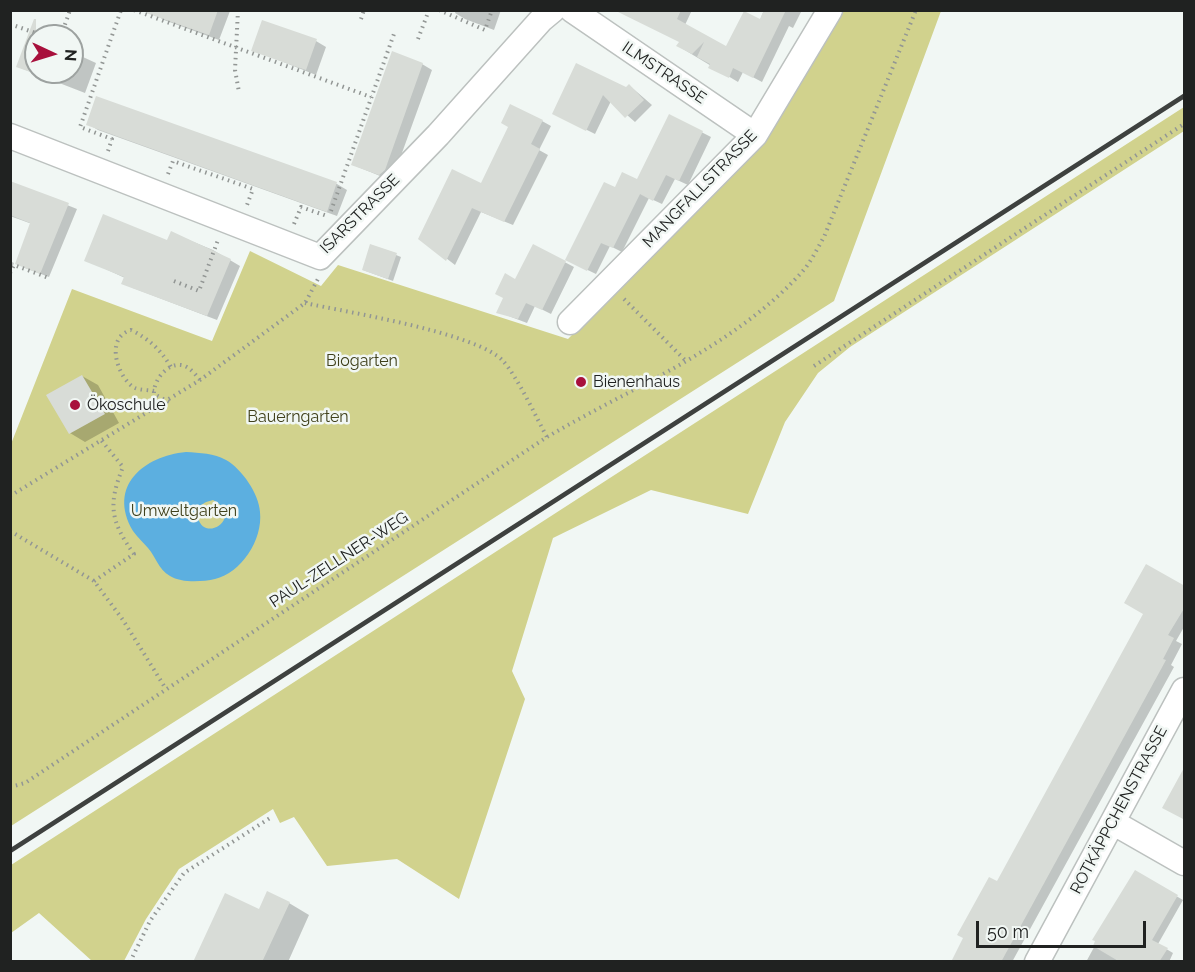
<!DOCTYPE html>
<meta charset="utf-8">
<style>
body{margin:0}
#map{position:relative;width:1195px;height:972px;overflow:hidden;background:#f1f7f4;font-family:Raleway,sans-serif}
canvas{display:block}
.frame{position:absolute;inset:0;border:12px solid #202221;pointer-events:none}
.north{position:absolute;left:24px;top:24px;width:60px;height:60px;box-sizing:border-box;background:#f1f7f4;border:2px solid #9da2a0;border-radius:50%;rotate:94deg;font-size:16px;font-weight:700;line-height:24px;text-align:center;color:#202221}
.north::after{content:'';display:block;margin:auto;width:21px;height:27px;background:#a8103c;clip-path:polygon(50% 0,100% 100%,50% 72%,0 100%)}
.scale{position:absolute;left:976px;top:921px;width:170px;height:27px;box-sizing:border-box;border:3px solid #202221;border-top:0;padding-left:8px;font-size:18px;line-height:21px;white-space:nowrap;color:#202221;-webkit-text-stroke:4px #f1f7f4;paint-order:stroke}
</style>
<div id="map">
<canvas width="1195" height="972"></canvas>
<div class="frame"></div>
<div class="north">N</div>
<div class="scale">50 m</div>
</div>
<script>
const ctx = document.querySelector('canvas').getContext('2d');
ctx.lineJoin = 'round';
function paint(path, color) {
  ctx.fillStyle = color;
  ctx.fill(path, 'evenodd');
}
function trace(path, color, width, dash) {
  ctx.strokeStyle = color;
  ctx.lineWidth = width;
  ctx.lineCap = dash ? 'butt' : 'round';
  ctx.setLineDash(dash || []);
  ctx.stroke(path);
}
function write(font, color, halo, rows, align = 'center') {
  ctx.font = font + ' Raleway,sans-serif';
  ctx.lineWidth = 5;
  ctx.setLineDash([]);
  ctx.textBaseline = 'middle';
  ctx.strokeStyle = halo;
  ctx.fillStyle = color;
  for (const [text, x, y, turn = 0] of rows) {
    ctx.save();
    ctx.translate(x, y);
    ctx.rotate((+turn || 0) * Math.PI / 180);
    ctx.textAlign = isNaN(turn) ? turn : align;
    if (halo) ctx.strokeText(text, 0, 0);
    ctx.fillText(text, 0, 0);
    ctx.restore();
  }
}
const green = new Path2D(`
 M843 11H941L834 301 11 826V444L72 289 212 341 250 251 321 286 338 265 568 339 765 140Z
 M1184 107V131L850 347 818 373 785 422 748 514 651 490 553 538 512 671 525 699 459 899 397 859 327 866 294 817 280 823 273 809 179 869 146 919 124 961H92L39 913 11 933V865Z`);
const water = new Path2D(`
 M186 452C200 453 214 453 226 460 242 469 259 494 260 512 263 540 241 573 215 579 202 582 181 583 170 576 158 569 156 557 148 548 143 542 137 537 133 531 107 486 144 456 186 452ZM213 500C245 516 205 544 198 518 194 507 204 502 213 500Z`);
const shadow = new Path2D(`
 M155 10H228L230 11 219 40 164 20 154 14Z
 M456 10H501L494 30 465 19 455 13Z
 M641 10H692L685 25 727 48 760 20 764 10H802L793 28 789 26 762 82 743 72 738 82 678 46 681 42Z
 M36 39V72H72V52L96 63 85 93 18 67Z
 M316 41 326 47 316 75 253 50Z
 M422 64 432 70 394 175 390 180 353 165Z
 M577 65 626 89 630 86 652 105 635 122 611 101 595 134 561 117Z
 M97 98 337 184 347 190 337 216 98 130 88 124Z
 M670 116 711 137 688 185 675 179 662 204 649 198 622 252 610 246 596 274 573 263 615 189 638 181Z
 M542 121 551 126 539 150 548 155 513 225 481 212 455 265 420 238 482 185 510 127Z
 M10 182 77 209 49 277 25 268 32 224 10 216Z
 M172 233 213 250 240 266 217 320 133 288 123 283 125 278 86 260 168 242Z
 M534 246 574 267 551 314 535 306 527 323 498 312Z
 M396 255 401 257 393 281 363 270Z
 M10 261 14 263 10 273Z
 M82 376 98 385 119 423 85 442 70 433Z
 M1184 588V627L1176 641 1182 644 1171 665 1174 667 1012 962H952L997 884Z
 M1135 872 1183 900 1158 944 1173 953 1169 962H1086Z
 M289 903 309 915 288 962H195L260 911Z`);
const building = new Path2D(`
 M147 10H218L209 35 146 13Z
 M614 10H681L677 19 726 46 744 11 760 19 764 10H786L753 78 733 68 729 78 708 68 710 64 697 57 704 42 692 54 676 46 679 42Z
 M34 19H36V74L16 67Z
 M262 20 317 39 306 70 251 51Z
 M392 51 423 63 385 170 379 175 351 165Z
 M576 63 626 87 629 84 644 100 625 118 603 95 586 131 552 114Z
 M96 96 337 182 327 212 86 125Z
 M510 104 543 120 531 144 540 149 504 222 472 208 446 261 418 239 452 169 481 183 508 127 501 123Z
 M669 114 703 131 679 181 666 175 653 201 640 194 613 248 601 243 587 271 565 260 604 182 615 187 622 172 637 179Z
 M10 181 69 203 40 274 15 264 30 223 10 215Z
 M103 214 167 240 171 231 231 259 207 316 121 284 124 277 84 261Z
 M370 244 397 253 388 279 362 270Z
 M533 244 566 261 542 310 526 303 518 319 496 313 503 298 495 294 505 273 515 279Z
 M82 375 105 414 69 434 46 395Z
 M1146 564 1185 586V607L1168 635 1174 638 1163 659 1166 660 1001 962H951L963 938 957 935 989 877 997 881 1143 614 1124 603Z
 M1185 766V820L1162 808Z
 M1135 870 1178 895 1152 940 1168 948 1159 962H1120L1093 946 1095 941 1092 940Z
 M267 891 290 902 262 962H193L225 893 259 909Z`);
const path = new Path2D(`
 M134 10 371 97
 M238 10 235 70 239 92
 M439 10 485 30 492 10
 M361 19 364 10
 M10 24 44 36
 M61 36 70 10
 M418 39 429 10
 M108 151 112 139 80 127 121 10
 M168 174 173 161 253 189 247 205
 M331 211 395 31
 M294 224 301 207 327 216
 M10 273 14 265 49 278
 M174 281 199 291 218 240
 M624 299 687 362
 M305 303C346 312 478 333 503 361 517 376 536 417 547 437
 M814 366 1184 124
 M154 391C148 390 140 390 135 388 119 380 103 338 131 330 149 339 160 349 171 367
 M169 402 154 394C153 382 166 363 181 365 189 366 195 374 200 380
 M10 496 200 380 305 303 318 279
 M10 531 94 581 123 620 166 689
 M94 581 134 554C110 521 108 504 123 467L101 440
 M10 787 25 783 547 437C634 386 733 348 802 272 811 262 817 249 824 237L916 10
 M130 962 150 921 184 873 270 818`);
const street = new Path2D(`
 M572 10 755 135
 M10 136 320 257 438 135 541 20 553 10
 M570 322 755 135 830 10
 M1114 823 1184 863
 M1037 962 1184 690`);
const rail = new Path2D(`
 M10 851 1184 96`);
const markers = [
 [581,382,6,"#a8103c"],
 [75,405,6,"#a8103c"]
];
const streetNames = [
 ["ILMSTRASSE",664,73,34],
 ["MANGFALLSTRASSE",700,189,-46],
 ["ISARSTRASSE",360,214,-45],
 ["PAUL-ZELLNER-WEG",339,560,-33],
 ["ROTKÄPPCHENSTRASSE",1119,810,-62]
];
const parkNames = [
 ["Biogarten",362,361],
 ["Bauerngarten",298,417],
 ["Umweltgarten",184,511]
];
const poiNames = [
 ["Bienenhaus",593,382],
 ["Ökoschule",87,405]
];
paint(green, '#d1d28d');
paint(water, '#5cafe0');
paint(shadow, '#0003');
paint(building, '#d8dcd7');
trace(street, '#bcc1bf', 27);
trace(path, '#929694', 4, [1.5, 4.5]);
trace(street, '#fff', 24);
trace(rail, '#3e413f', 4.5);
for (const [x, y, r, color] of markers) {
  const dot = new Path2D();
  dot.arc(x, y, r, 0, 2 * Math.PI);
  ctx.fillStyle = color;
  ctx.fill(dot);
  trace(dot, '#f1f7f4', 2);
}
write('16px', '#202221', '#f1f7f4', streetNames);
write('16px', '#40411c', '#f1f7f4', parkNames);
write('16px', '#202221', '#f1f7f4', poiNames, 'left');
</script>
